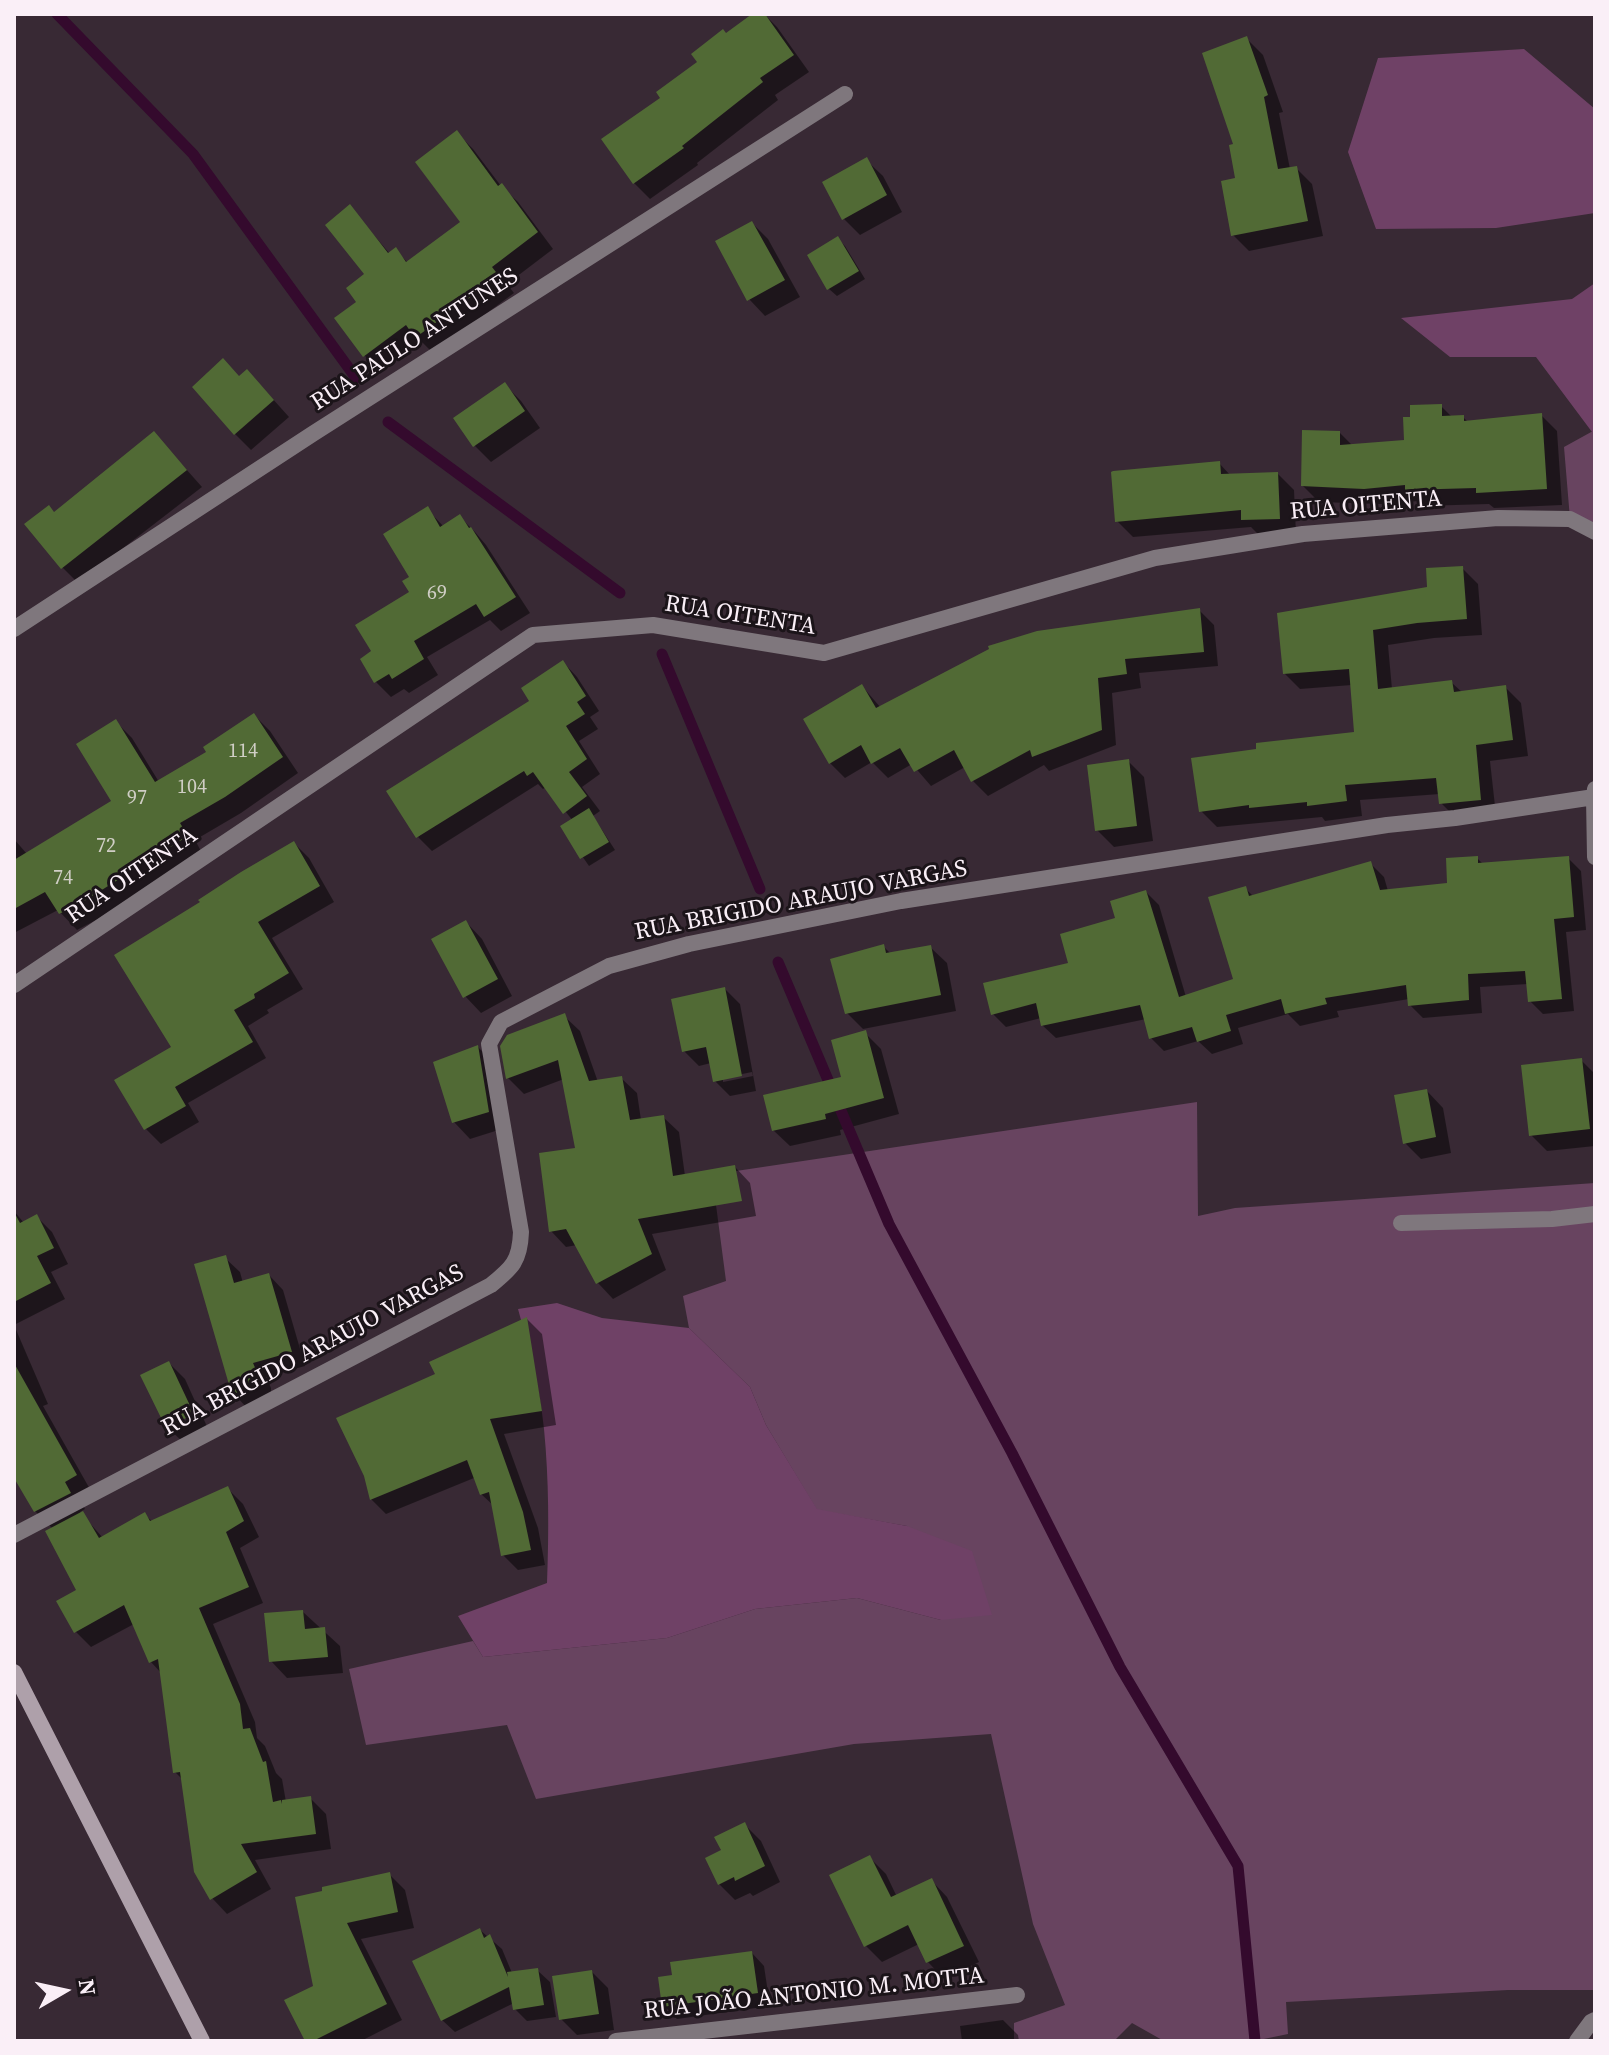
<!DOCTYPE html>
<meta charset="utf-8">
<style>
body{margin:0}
#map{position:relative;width:1609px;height:2055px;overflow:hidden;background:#382934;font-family:"Source Serif 4",serif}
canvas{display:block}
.frame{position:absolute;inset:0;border:16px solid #faeff7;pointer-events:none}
.north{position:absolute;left:24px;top:1951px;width:80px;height:80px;-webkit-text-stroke:6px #1b1419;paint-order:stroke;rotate:81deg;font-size:22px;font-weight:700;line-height:32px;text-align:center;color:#faeff7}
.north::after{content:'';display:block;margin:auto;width:28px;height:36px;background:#faeff7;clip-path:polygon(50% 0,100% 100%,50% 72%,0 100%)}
</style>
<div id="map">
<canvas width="1609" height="2055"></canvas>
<div class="frame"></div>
<div class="north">N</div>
</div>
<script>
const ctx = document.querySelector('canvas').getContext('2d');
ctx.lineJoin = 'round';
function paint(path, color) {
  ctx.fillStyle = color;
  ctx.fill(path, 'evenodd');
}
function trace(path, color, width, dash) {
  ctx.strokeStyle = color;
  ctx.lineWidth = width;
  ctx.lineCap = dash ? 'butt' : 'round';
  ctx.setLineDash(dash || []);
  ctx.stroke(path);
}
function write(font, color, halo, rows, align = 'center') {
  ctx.font = font + ' "Source Serif 4",serif';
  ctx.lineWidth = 6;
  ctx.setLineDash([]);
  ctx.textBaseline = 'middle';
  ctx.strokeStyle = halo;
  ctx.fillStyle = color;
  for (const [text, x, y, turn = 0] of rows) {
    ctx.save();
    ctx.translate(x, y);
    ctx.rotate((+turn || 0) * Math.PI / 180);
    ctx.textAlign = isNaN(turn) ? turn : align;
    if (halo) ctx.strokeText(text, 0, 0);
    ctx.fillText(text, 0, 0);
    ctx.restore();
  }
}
const green = new Path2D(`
 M1593 431 1595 436V532L1570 519 1564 447Z
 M1197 1102 1198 1216 1235 1208 1595 1183V1990H1508L1286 2002 1288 2034 1254 2041H1164L1132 2023 1114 2041H1014V2023L1065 2005 1033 1924 991 1734 854 1744 536 1799 507 1725 366 1745 349 1669 473 1641 483 1657 667 1638 755 1609 857 1598 941 1620 907 1526 817 1510 766 1425 750 1387 689 1328 683 1296 726 1281 716 1205V1174Z`);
const forest = new Path2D(`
 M1524 49 1595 109V213L1496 228 1376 229 1348 152 1378 58Z
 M1595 283V436L1536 357H1450L1401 318 1572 299Z
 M557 1303 602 1318 689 1328 750 1387 766 1425 817 1509 907 1526 972 1551 992 1615 941 1620 857 1598 755 1609 667 1638 483 1657 458 1616 547 1583C549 1532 549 1480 544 1429 540 1388 529 1349 518 1309Z`);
const shadow = new Path2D(`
 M756 14H764L777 27 809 72 775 95 778 100 697 163 698 165 650 199 634 183 663 99 726 35Z
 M1247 39 1263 55 1283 112 1279 113 1290 169 1296 168 1312 184 1323 236 1249 251 1233 235 1237 180 1236 146Z
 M457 133 473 149 501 186 518 202 553 249 507 284 514 293 433 353 421 341 381 372 364 355 358 303 367 275 350 207 390 254 396 250 408 263 463 222Z
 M866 160 883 176 902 212 860 235 844 219Z
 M752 223 768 239 800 297 765 316 749 299Z
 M838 239 845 246 865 279 837 296 829 289 810 256Z
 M240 378 263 388 289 417 251 450 235 434Z
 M505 385 521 401 540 428 491 462 475 446Z
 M1441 406 1452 417H1463L1469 423 1541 415 1557 431 1562 505 1494 508 1489 504 1423 506 1419 501 1381 504 1319 502 1303 486 1340 433 1353 446 1406 441Z
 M154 433 202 487 78 583 62 567Z
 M1219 463 1231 476 1278 474 1294 490 1296 534 1260 536 1251 527 1133 537 1117 521Z
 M427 509 444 527 460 517 475 532 486 545 530 613 501 631 490 620 427 657 438 675 409 693 404 689 391 697 376 682 362 659 374 652 411 593V578Z
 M1462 568 1478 584 1482 635 1434 638 1388 645 1392 689 1451 682 1463 693 1505 687 1521 703 1528 756 1490 761 1496 815 1457 819 1441 803 1440 794 1360 800 1362 816 1325 821 1322 817 1217 827 1201 811 1356 734 1352 685 1300 689 1284 673Z
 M1199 610 1214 625 1218 666 1139 673 1141 688 1112 693 1116 745 1049 771 1044 765 988 796 973 781 965 767 931 786 912 764 888 778 872 762 845 778 830 763 862 686 881 708Z
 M563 662 577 677 599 711 590 717 598 729 579 741 600 774 582 787 600 811 593 816 615 850 589 866 562 827 573 821 546 787 543 789 538 784 432 851 418 837Z
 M254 715 270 731 298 773 241 813 195 840 202 853 98 919 77 930 58 910 14 933V839L27 854 113 802 116 722 132 738 159 782 209 752Z
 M1128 761 1144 777 1153 841 1114 847 1097 830Z
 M294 843 309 858 334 902 272 938 303 989 267 1010 269 1013 248 1026 266 1058 188 1103 199 1122 161 1144 146 1129 174 1047 203 903Z
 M1477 858 1484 865 1568 858 1581 871 1586 930 1566 932 1574 1011 1543 1014 1530 1001 1528 984 1480 987 1482 1013 1423 1018 1410 1005 1409 999 1337 1011 1339 1017 1300 1026 1288 1014 1238 1028 1243 1044 1212 1054 1198 1041 1164 1051 1151 1038 1146 1019 1056 1038 1042 1025 1041 1018 1006 1027 993 1014 1070 964 1146 892 1159 905 1186 997 1236 980 1245 888 1254 897 1371 864 1384 877 1388 891 1449 885Z
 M466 922 482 939 512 996 481 1013 465 996Z
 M883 946 891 954 930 947 947 963 956 1011 863 1029 847 1013Z
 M725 989 740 1004 756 1091 730 1096 715 1081 711 1063 699 1066 684 1051ZM752 1072 753 1076 723 1082V1078Z
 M564 1016 580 1031 598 1082 621 1078 637 1093 641 1120 663 1117 679 1132 685 1176 735 1167 750 1183 756 1216 652 1234 666 1270 613 1299 598 1283 577 1245 566 1247 551 1231 577 1149 564 1079 524 1094 508 1078 503 1046Z
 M865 1033 881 1049 899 1114 840 1130 841 1135 790 1146 773 1130 844 1078Z
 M478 1047 494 1064 505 1128 470 1139 454 1122Z
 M1581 1060 1595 1074V1146L1547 1151 1531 1135Z
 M1427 1091 1443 1108 1451 1153 1421 1159 1405 1143Z
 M14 1211 24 1223 36 1216 52 1232 68 1264 51 1272 65 1299 14 1325 48 1404 43 1406 91 1491 79 1498 85 1509 80 1512 103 1538 145 1515 153 1522 227 1488 243 1504 259 1537 240 1548 263 1603 213 1624 255 1722 257 1738 265 1746 276 1773 282 1779 286 1802 310 1798 326 1814 331 1849 255 1860 271 1889 227 1914 212 1898 183 1780 175 1772 162 1674 151 1662 134 1624 91 1647 75 1631 79 1591 53 1529 35 1511 14 1474Z
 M225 1258 240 1272 243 1283 269 1275 283 1290 305 1366 266 1377 271 1388V1398L248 1409 234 1394 197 1265Z
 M527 1319 542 1334 556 1425 504 1434 538 1528 545 1565 518 1570 503 1555 494 1506 481 1494 474 1478 386 1514 371 1499 366 1475 438 1375Z
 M169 1363 185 1379 199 1410 171 1423V1428L201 1413 209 1431 184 1443 167 1427Z
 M303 1612 340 1646 343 1673 287 1678 271 1661Z
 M745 1825 761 1841 780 1882 753 1896 750 1893 735 1900 719 1884 723 1851Z
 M870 1858 886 1874 897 1897 931 1880 947 1897 979 1962 944 1979 928 1962 919 1944 882 1962 866 1946Z
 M389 1874 405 1890 414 1928 361 1939 402 2020 361 2041H307L315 1987 297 1898Z
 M480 1930 502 1949 512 1973 537 1970 550 1982 556 2017 527 2021 515 2009 514 2003 455 2032 442 2020Z
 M752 1953 764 1966 770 2006 677 2019 664 2006Z
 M592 1972 608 1988 614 2030 577 2035 561 2019Z
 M1003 2020 1018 2035 1019 2041H962L960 2026Z`);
const stream = new Path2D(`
 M57 14 193 154 356 378
 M388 422 620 593
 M662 654 760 889
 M778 962 889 1224 1012 1453 1120 1667 1238 1866 1255 2041`);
const building = new Path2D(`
 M752 14H765L794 55 760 78 763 82 682 146 684 148 633 184 601 139 660 98 656 92 697 62 691 54 723 29 726 33Z
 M1247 36 1268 95 1264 97 1278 169 1297 166 1308 221 1231 236 1221 181 1235 178 1229 145 1233 144 1202 53Z
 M457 130 498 186 502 183 538 232 492 267 499 276 415 338 406 325 363 357 334 318 356 302 346 288 364 274 325 225 350 204 388 253 396 247 406 262 460 222 415 162Z
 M867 157 887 195 842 220 822 182Z
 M752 221 785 280 747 301 715 241Z
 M838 236 859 271 827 290 807 255Z
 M223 358 239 376 247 369 274 400 234 435 192 387Z
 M505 382 525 411 473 447 453 418Z
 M1442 404V416L1464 415V421L1542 413 1547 489 1476 493V488L1405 490V485L1364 489 1301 486 1302 430 1340 431V445L1404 440 1403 417H1410V405Z
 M154 431 187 470 61 569 24 524 49 505 54 512Z
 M1220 461 1221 474 1278 472 1280 519 1241 520V510L1115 522 1111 472 1113 471Z
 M428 506 440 527 460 514 469 528 471 527 516 597 484 617 476 604 414 641 424 659 392 679 389 674 374 683 360 659 371 651 355 625 409 592 402 581 409 577 383 534Z
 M1463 566 1467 619 1417 623 1373 630 1378 689 1452 680 1454 692 1506 685 1513 740 1476 745 1481 800 1439 804 1436 778 1345 785 1347 801 1307 806V802L1249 808V805L1199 812 1191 758 1256 749V743L1354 732 1349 669 1283 674 1277 613 1427 587 1426 568Z
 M1200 608 1204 652 1125 659 1127 674 1098 678 1102 730 1032 757 1030 750 971 782 954 750 914 772 900 748 871 764 861 745 829 764 803 719 862 684 876 708 989 649 988 646 1037 631Z
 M563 660 586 696 577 702 585 714 566 726 587 759 569 772 587 796 563 814 533 772 527 776 524 771 416 838 386 791 529 701 521 688Z
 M254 713 283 757 225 797 180 823 188 836 81 903 59 914 45 892 14 909V860L111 801 76 744 116 719 155 782 206 752 203 747Z
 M1129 759 1137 826 1095 831 1087 765Z
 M589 808 609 842 580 859 560 826Z
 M294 841 320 886 258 922 289 973 254 994 255 998 234 1010 253 1042 175 1087 186 1106 144 1130 114 1080 171 1047 114 955 200 902 198 900 241 872Z
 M1478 856V863L1569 856 1574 917 1554 919 1562 999 1528 1002 1525 971 1468 974 1469 1000 1408 1006 1406 985 1325 998 1327 1004 1285 1014 1281 999 1226 1015 1231 1031 1197 1042 1192 1027 1149 1039 1140 1005 1041 1026 1036 1003 991 1015 983 983 1068 963 1060 934 1115 918 1110 901 1146 890 1179 997 1233 979 1208 897 1246 886 1249 896 1371 861 1380 890 1447 883 1446 858Z
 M466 920 498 979 463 998 431 939Z
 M884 944 886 953 931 945 941 995 845 1014 830 959Z
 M725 987 742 1076 713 1082 706 1047 682 1052 671 999Z
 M565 1013 589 1081 622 1076 630 1120 664 1115 673 1176 735 1165 742 1201 638 1219 652 1254 596 1284 566 1229 549 1232 539 1153 575 1148 558 1060 506 1079 500 1046 507 1035Z
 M866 1030 884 1098 825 1114 826 1119 772 1131 763 1095 841 1077 831 1040Z
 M478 1045 489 1112 452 1123 433 1062Z
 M1582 1058 1590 1129 1529 1136 1521 1065Z
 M1427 1089 1436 1137 1403 1144 1394 1095Z
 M14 1212 20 1223 37 1214 54 1248 37 1256 51 1283 14 1302Z
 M226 1255 234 1283 269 1273 292 1352 253 1363 257 1372V1384L232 1395 194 1264Z
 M527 1317 542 1411 490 1419 523 1512 531 1550 501 1556 489 1492 480 1495 467 1460 370 1500 364 1476 336 1418 435 1374 429 1362Z
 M169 1361 194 1414 166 1428 140 1375Z
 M14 1363 77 1475 65 1482 71 1493 34 1512 14 1478Z
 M228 1486 244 1521 226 1532 249 1587 199 1608 240 1704 243 1729 250 1728 263 1762 266 1761 273 1802 281 1800 282 1804V1800L311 1796 316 1834 241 1844 257 1872 210 1900 194 1872 180 1772 173 1773 158 1659 149 1663 124 1605 74 1633 56 1601 76 1590 45 1531 83 1511 99 1538 145 1512 150 1521Z
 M303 1610 305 1629 325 1627 328 1657 269 1662 264 1613Z
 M745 1822 765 1866 735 1881 734 1877 718 1885 705 1858 721 1850 714 1837Z
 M870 1855 891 1897 932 1878 964 1946 926 1963 908 1925 864 1947 829 1875Z
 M390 1872 398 1912 347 1923 387 2004 313 2041H305L284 2000 313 1986 295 1897 322 1891V1887Z
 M480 1928 484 1938 490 1934 508 1977 507 1972 538 1968 544 2005 513 2010 509 1987 441 2021 412 1961Z
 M752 1951 758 1993 662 2007 658 1977 672 1975 670 1962Z
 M592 1970 599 2014 559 2020 552 1976Z`);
const street = new Path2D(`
 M14 629 314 433 845 94
 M1594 797 1595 857
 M14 985 533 635 653 625 824 653 1155 558 1303 534 1498 518 1570 519 1595 532
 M1401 1223 1552 1219 1595 1214
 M14 1535 491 1285C512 1268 520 1261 521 1232L489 1044 501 1022 609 966 689 944 901 901 1387 825 1455 818 1594 797 1595 789
 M616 2041 1017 1995
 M1577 2041 1591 2022 1595 2020`);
const secondary = new Path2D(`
 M14 1672 202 2041`);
const numberNames = [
 ["69",437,594],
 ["114",243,752],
 ["104",192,788],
 ["97",137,799],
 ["72",106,847],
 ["74",63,879]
];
const streetNames = [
 ["RUA PAULO ANTUNES",415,340,-33],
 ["RUA OITENTA",1366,506,-5],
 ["RUA OITENTA",740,616,9],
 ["RUA OITENTA",132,876,-34],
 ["RUA BRIGIDO ARAUJO VARGAS",801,901,-11],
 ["RUA BRIGIDO ARAUJO VARGAS",313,1351,-28],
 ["RUA JOÃO ANTONIO M. MOTTA",814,1994,-6]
];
paint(green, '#684460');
paint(forest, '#6f4166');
paint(shadow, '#0007');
trace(stream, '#340a2d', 11);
paint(building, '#516a35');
trace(street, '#7f777d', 16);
trace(secondary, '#aea0aa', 16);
write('20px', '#d0cec6', null, numberNames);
write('24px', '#faeff7', '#1b1419', streetNames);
</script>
